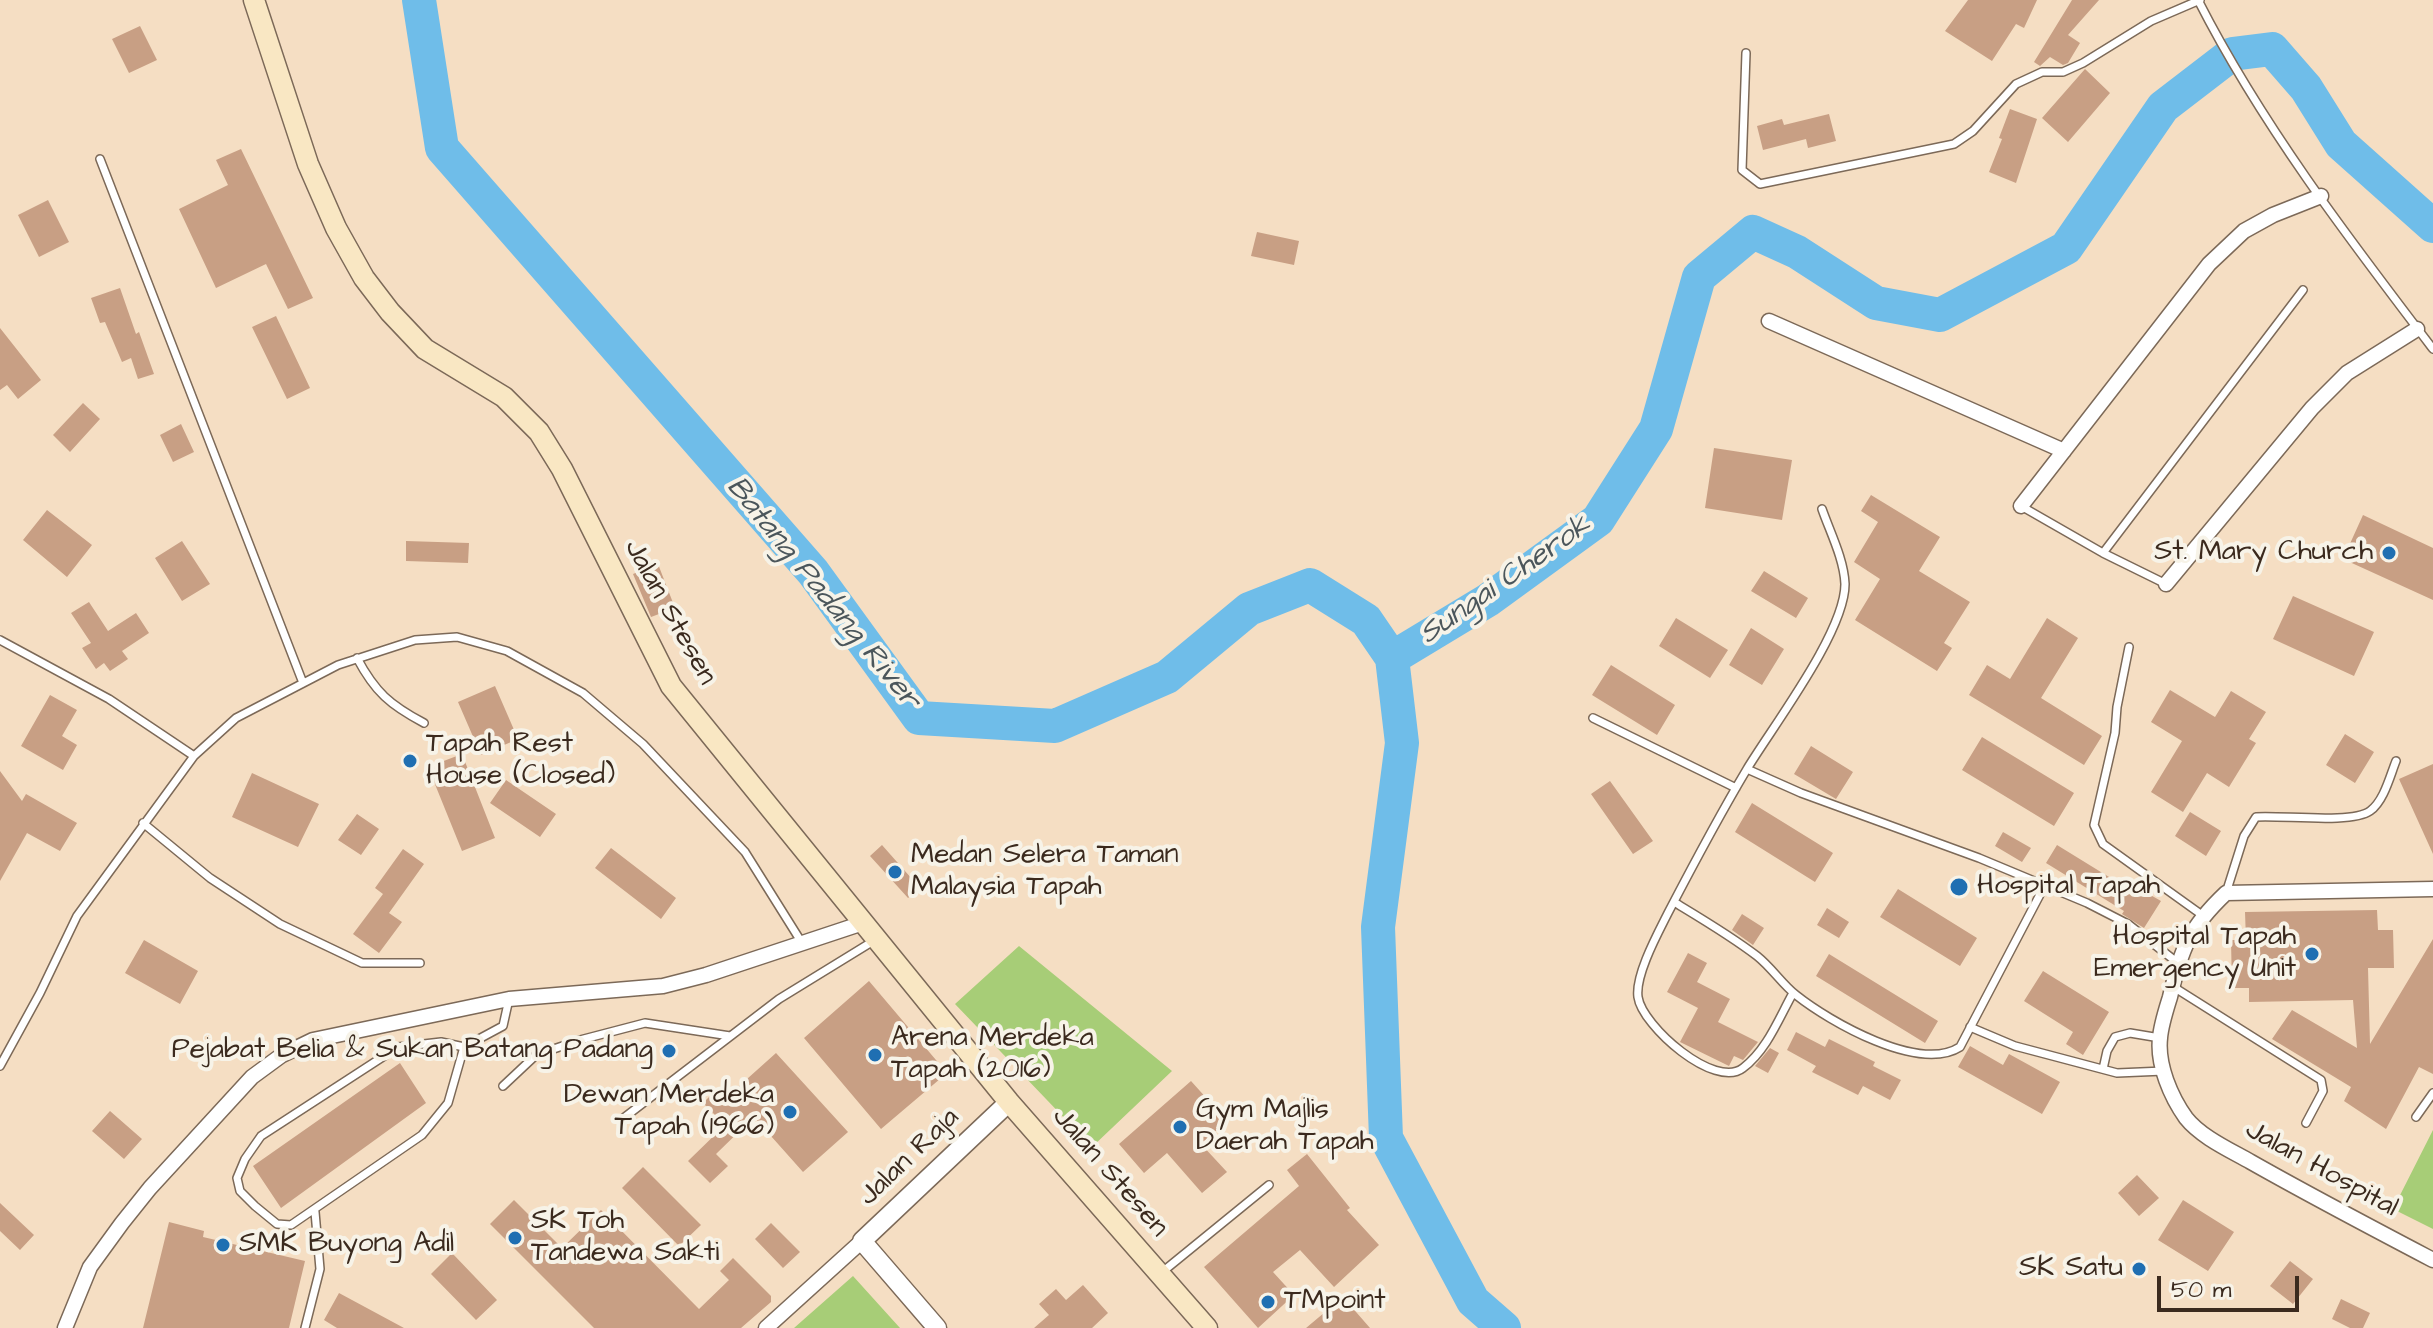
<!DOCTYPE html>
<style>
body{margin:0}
#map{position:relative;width:2433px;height:1328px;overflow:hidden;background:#f5dec3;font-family:"Architects Daughter",sans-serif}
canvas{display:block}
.scale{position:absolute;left:2157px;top:1276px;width:142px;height:36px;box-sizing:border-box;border:4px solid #3b2a1e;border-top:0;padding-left:10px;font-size:24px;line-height:28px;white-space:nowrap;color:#3b2a1e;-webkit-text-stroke:6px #f7f3e8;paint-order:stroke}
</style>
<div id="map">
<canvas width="2433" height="1328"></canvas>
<div class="scale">50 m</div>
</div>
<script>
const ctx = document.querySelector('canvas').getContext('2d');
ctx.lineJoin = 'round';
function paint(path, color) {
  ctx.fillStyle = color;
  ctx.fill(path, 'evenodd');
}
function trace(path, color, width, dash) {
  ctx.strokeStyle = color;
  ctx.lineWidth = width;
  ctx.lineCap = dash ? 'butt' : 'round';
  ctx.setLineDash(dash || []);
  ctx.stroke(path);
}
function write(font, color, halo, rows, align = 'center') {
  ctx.font = font + ' "Architects Daughter",sans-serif';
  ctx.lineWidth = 8;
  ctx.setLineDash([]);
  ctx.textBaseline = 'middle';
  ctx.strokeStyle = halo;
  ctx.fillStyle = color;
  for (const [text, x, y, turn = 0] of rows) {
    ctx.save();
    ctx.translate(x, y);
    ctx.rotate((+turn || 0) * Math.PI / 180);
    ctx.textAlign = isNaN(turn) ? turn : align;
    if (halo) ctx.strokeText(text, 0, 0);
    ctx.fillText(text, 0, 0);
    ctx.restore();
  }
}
const green = new Path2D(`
 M1019 946 1172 1071 1092 1147 955 1004Z
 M2433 1130V1229L2393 1209Z
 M853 1276 900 1328H794Z`);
const river = new Path2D(`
 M419 0 442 148 813 572 919 718 1055 726 1167 677 1249 609 1310 585 1366 620 1392 658 1402 743 1378 927 1386 1138 1473 1301 1504 1328
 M1392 658 1488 600 1598 520 1656 429 1699 277 1753 232 1797 252 1876 303 1940 315 2066 248 2163 107 2232 54 2272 49 2306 88 2341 144 2433 226`);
const building = new Path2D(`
 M1968 0H2037L2024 28 2016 24 1992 61 1945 31Z
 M2072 0H2099L2068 35 2080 43 2068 63 2063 65 2050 57 2040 66 2034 62Z
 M140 26 157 60 129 73 112 39Z
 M2085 69 2110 93 2068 142 2042 118Z
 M2010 109 2037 119 2016 183 1989 172 2002 139 1999 138Z
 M1829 114 1836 141 1808 148 1806 139 1763 150 1757 126 1782 119 1784 125Z
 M241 149 313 298 288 309 266 264 216 288 179 209 228 185 216 160Z
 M48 200 69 242 39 257 18 215Z
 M1257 232 1299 241 1294 265 1251 256Z
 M120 288 136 334 139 332 154 374 138 379 131 358 122 362 105 322 100 323 91 298Z
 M276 316 310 388 287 399 252 327Z
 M0 328 41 380 18 399 7 385 0 390Z
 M83 403 100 419 70 452 53 435Z
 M181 424 194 452 173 462 160 435Z
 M1714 448 1792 460 1782 520 1705 508Z
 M1871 495 1940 537 1919 571 1970 602 1944 643 1952 648 1937 671 1855 620 1880 579 1854 562 1878 522 1861 511Z
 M47 510 92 545 67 577 23 540Z
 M2363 515 2433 548V600L2343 559Z
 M182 541 210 584 182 601 155 558Z
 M406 541 469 543 468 563 406 561Z
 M658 564 675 608 651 617 633 574Z
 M1764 571 1808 598 1796 618 1751 591Z
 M2293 596 2374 632 2354 676 2273 639Z
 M89 602 108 631 136 613 149 633 122 651 128 659 110 671 104 663 96 669 82 648 91 643 71 613Z
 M1676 618 1728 650 1710 678 1659 646Z
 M2047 618 2078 638 2041 698 2102 736 2084 765 1969 695 1987 665 2010 679Z
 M1751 628 1784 649 1762 685 1729 665Z
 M1611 665 1675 705 1657 735 1592 695Z
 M495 686 518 739 481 755 458 702Z
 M2170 690 2215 717 2231 691 2266 712 2249 739 2256 743 2229 787 2207 773 2183 812 2151 792 2182 741 2151 722Z
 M50 695 77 710 62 736 77 745 63 770 21 746Z
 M2345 734 2374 752 2355 783 2326 765Z
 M1982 737 2074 793 2054 826 1962 770Z
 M1811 746 1853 772 1836 799 1794 774Z
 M462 754 495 838 462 851 428 767Z
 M2433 764V854L2399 779Z
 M0 771 22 801 26 794 77 823 60 851 27 833 0 881Z
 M252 773 319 804 298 847 232 817Z
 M506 780 556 814 540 837 490 803Z
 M1610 781 1653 841 1633 854 1591 794Z
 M1752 803 1833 853 1815 882 1735 832Z
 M2190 812 2221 831 2206 856 2175 836Z
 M357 814 379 829 361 855 338 840Z
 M2003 832 2031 848 2022 862 1995 846Z
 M882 845 920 888 908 898 870 856Z
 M2057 845 2135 893 2138 888 2161 901 2144 928 2122 914 2124 911 2046 863Z
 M611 848 676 898 661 919 595 868Z
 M403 849 424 864 389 913 402 922 379 953 353 934 383 894 375 888Z
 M1898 889 1977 938 1960 966 1880 917Z
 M1827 908 1849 922 1839 938 1817 925Z
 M2377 910 2378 930H2393L2394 968H2368L2370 1044 2433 939V1074L2419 1067 2386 1129 2344 1101 2351 1087 2272 1039 2292 1010 2357 1048 2353 1000 2249 1002V988H2232L2231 940H2246L2245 912Z
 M1742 914 1764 928 1753 945 1732 930Z
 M144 940 198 971 180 1004 125 973Z
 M1688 953 1707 963 1697 982 1730 999 1718 1022 1758 1042 1743 1060 1734 1056 1729 1066 1680 1042 1698 1008 1667 992Z
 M1829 954 1938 1021 1925 1043 1816 976Z
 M2043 971 2109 1012 2083 1055 2066 1044 2073 1032 2024 1001Z
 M869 981 947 1073 881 1129 804 1038Z
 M1796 1032 1825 1047 1829 1039 1875 1062 1873 1066 1901 1080 1890 1100 1863 1086 1858 1095 1812 1072 1816 1066 1787 1050Z
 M1970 1046 2003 1065 2009 1054 2060 1082 2042 1114 1958 1067Z
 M1770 1048 1779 1053 1768 1073 1755 1066Z
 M776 1053 848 1132 803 1172 754 1117 716 1154 728 1166 710 1183 688 1161 725 1125 703 1103 719 1087 728 1096Z
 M400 1063 426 1103 281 1208 253 1166Z
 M1191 1081 1227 1121 1201 1144 1227 1172 1202 1193 1167 1153 1144 1173 1119 1144Z
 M110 1111 142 1139 124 1159 92 1131Z
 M1307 1154 1350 1208 1347 1210 1379 1245 1334 1287 1300 1250 1273 1272 1294 1295 1258 1328 1204 1267 1299 1186 1287 1170Z
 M643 1167 701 1225 679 1246 622 1188Z
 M2137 1175 2159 1198 2139 1216 2118 1193Z
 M514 1200 562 1248 601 1210 699 1309 729 1280 720 1271 733 1258 771 1296V1302L741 1328H594L490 1224Z
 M2183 1200 2234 1232 2208 1271 2158 1240Z
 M0 1203 34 1235 20 1250 0 1231Z
 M169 1222 204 1231 203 1237 305 1261 289 1328H143Z
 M771 1223 800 1252 783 1268 755 1239Z
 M452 1253 497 1300 476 1320 431 1274Z
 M2290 1261 2313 1279 2293 1304 2270 1286Z
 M1083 1285 1108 1313 1092 1328H1034L1049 1315 1039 1304 1056 1289 1066 1300Z
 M339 1293 404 1328H337L324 1320Z
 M1343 1297 1370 1328H1306Z
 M2341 1299 2370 1313 2363 1328H2350L2332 1319Z`);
const service = new Path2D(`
 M2198 0C2261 124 2349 239 2433 349
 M1746 53 1742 170 1760 184 1954 144 1973 131 2016 84 2042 72H2063L2083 63 2151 21 2200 0
 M100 159 303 683
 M2021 506 2103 553 2166 584
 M2103 553 2303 290
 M0 640 109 699 194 756
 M2129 647 2117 707 2115 733 2094 825 2103 844 2202 915
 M357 658C375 692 390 705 424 723
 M1593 718 1736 788
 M1747 769 1801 793 1979 858 2087 903 2128 924 2178 963
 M143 823 210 878 280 924 362 963H420
 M2226 893 2244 836 2256 817C2282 815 2352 824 2370 811 2384 801 2390 776 2396 761
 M1674 902C1702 919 1731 936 1757 956 1772 968 1782 984 1796 995 1830 1022 1919 1073 1960 1047L2045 885
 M2172 986 2321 1080 2323 1091 2306 1123
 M1793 993C1779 1018 1767 1050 1743 1068 1715 1090 1642 1026 1638 997 1635 975 1658 933 1668 913 1693 865 1719 816 1747 769 1773 726 1845 632 1845 584 1844 559 1830 532 1822 509
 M1970 1027 2015 1046 2117 1073 2164 1071
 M464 1047 441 1042 398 1047 261 1136 245 1159 237 1178 240 1191 255 1206 277 1224 291 1225 422 1135 448 1103 464 1047 503 1026 509 999
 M0 1066 40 993 77 916 194 756 236 718 338 665 415 640 457 637 507 651 583 693 643 744 745 852 802 943
 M2103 1069 2107 1051 2115 1037 2130 1033 2160 1038
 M503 1086 536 1055 580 1040 645 1023 730 1036
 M2416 1117 2433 1093
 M621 1120 779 999 875 940
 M1161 1273 1269 1185
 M305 1328 320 1269 315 1212`);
const minor = new Path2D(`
 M1769 321 2064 451
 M2021 506 2209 264 2244 231 2273 215 2321 196
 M2166 584 2312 408 2347 373 2417 329
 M2433 889 2226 893C2189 928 2181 949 2170 997 2166 1010 2161 1025 2160 1038 2157 1065 2171 1097 2186 1118 2201 1137 2230 1150 2251 1162 2311 1196 2372 1228 2433 1260
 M65 1328 90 1267 122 1223 150 1188 252 1077 282 1055 313 1040 509 999 663 986 706 975 863 923
 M766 1328 862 1241`);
const tertiary = new Path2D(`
 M937 1328 862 1241 1009 1102`);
const secondary = new Path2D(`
 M254 0 308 164 336 228 364 278 390 312 425 349 504 397 539 432 562 469 671 686 1009 1102 1207 1328`);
const markers = [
 [2389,553,8,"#1f6fb2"],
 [410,761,8,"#1f6fb2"],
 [895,872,8,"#1f6fb2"],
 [1959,887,10,"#1f6fb2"],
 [2312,954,8,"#1f6fb2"],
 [669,1051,8,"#1f6fb2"],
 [875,1055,8,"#1f6fb2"],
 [790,1112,8,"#1f6fb2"],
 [1180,1127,8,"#1f6fb2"],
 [515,1238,8,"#1f6fb2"],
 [223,1245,8,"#1f6fb2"],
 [2139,1269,8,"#1f6fb2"],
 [1268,1302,8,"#1f6fb2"]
];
const poiNames = [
 ["St. Mary Church",2373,553,"right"],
 ["Tapah Rest",426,745],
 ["House (Closed)",426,777],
 ["Medan Selera Taman",911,856],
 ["Malaysia Tapah",911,888],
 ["Hospital Tapah",1977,887],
 ["Hospital Tapah",2296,938,"right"],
 ["Emergency Unit",2296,970,"right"],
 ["Arena Merdeka",891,1039],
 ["Tapah (2016)",891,1071],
 ["Pejabat Belia & Sukan Batang Padang",653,1051,"right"],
 ["Dewan Merdeka",774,1096,"right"],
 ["Tapah (1966)",774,1128,"right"],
 ["Gym Majlis",1196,1111],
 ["Daerah Tapah",1196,1143],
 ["SK Toh",531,1222],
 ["Tandewa Sakti",531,1254],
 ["SMK Buyong Adil",239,1245],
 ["SK Satu",2123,1269,"right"],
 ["TMpoint",1284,1302]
];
const streetNames = [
 ["Jalan Stesen",669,613,61],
 ["Jalan Raja",910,1158,-44],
 ["Jalan Hospital",2321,1170,29],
 ["Jalan Stesen",1109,1173,49]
];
const waterNames = [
 ["Sungai Cherok",1506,581,-35],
 ["Batang Padang River",822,594,51]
];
paint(green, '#a7cd77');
trace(river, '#6fbde9', 34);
paint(building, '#c89f84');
trace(service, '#7c6958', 10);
trace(minor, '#7c6958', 17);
trace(tertiary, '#7c6958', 21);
trace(secondary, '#7c6958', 23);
trace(service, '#fff', 7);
trace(minor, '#fff', 14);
trace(tertiary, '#fff', 18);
trace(secondary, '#f9e7c3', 20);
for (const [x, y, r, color] of markers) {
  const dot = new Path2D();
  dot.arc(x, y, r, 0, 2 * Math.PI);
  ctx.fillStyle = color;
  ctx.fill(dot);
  trace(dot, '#f7f3e8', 3);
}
write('28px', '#3b2a1e', '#f7f3e8', poiNames, 'left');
write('28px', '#3b2a1e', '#f7f3e8', streetNames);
write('italic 30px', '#4b565b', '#f7f3e8', waterNames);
</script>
